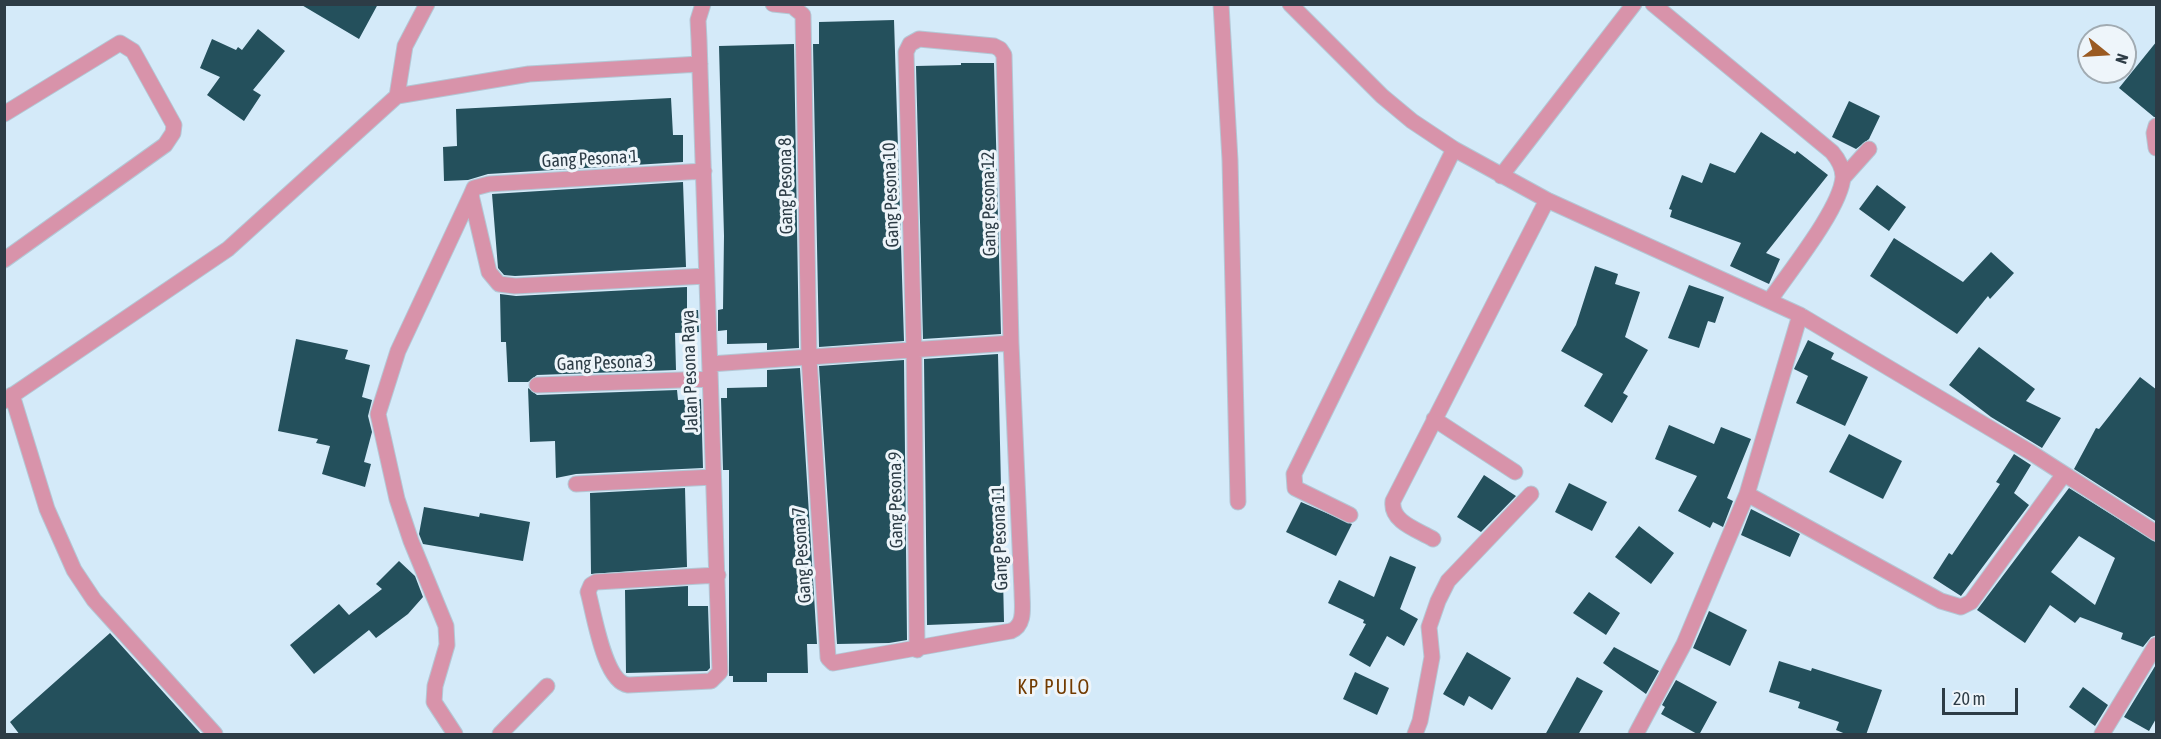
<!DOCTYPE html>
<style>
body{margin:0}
#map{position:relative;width:2161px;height:739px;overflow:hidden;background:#d4eaf9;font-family:"Asap Condensed",sans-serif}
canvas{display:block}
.frame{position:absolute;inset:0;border:6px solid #2d3c46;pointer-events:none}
.north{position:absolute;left:2077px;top:24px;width:60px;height:60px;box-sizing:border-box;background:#eef5fa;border:2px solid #a1abb2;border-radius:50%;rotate:108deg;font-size:16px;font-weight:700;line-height:24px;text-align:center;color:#2d3c46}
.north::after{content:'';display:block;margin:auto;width:21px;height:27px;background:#9a5a22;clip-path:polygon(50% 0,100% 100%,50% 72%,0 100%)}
.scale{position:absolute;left:1942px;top:688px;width:76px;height:27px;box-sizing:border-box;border:3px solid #2d3c46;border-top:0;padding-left:8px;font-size:18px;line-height:21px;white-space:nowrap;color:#2d3c46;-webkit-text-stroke:4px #eef5fa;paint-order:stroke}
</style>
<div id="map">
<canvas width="2161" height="739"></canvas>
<div class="frame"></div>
<div class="north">N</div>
<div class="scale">20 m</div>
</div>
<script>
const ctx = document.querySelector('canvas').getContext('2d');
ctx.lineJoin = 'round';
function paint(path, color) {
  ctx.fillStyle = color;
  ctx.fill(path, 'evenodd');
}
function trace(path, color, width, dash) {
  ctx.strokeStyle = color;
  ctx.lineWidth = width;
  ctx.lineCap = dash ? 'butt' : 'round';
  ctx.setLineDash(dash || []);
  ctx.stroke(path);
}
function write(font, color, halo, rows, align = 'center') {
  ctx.font = font + ' "Asap Condensed",sans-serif';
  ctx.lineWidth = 6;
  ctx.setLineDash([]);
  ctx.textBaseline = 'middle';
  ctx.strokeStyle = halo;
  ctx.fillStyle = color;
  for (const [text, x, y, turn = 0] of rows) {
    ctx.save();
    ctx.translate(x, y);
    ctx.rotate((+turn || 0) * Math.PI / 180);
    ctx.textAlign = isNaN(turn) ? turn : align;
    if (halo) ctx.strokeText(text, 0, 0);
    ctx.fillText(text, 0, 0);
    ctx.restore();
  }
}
const building = new Path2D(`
 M300 4H378L359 39Z
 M894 20 904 341 819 347 813 44H819V22Z
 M258 29 285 51 253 90 261 95 244 121 207 95 220 77 200 68 212 39 236 50 238 47 242 50Z
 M2157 41V117H2154L2119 88Z
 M794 44 799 348 767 350V343L727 344V330L718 331V310L723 309 724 236 719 46Z
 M961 63H994L1001 334 923 339 916 66 961 65Z
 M671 98 673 135H683V162L488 174 468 180 444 181 443 147 457 146 456 109Z
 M1849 101 1880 116 1869 139 1856 149 1832 137Z
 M1761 132 1795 154 1797 151 1828 175 1766 253 1780 259 1769 284 1730 266 1741 243 1670 217 1672 210 1669 209 1682 175 1702 183 1710 163 1735 173Z
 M683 182 686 267 515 276 504 275 498 268 492 194Z
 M1877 185 1906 207 1889 231 1859 209Z
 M1894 238 1963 282 1991 252 2014 273 1990 299 1988 296 1957 334 1870 276Z
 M1595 266 1618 274 1615 284 1640 292 1625 337 1648 350 1623 393 1628 396 1612 423 1584 406 1603 374 1561 351 1576 325Z
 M1689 285 1724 297 1715 323 1708 321 1699 348 1668 338Z
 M687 287V310H698L699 332 675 333 676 370 537 375 528 382H508L506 342H501L500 294 516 296Z
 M296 339 348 350 345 359 370 365 362 397 372 400 368 416 372 432 364 462 371 464 365 487 322 474 330 446 316 443 318 439 278 431Z
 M1808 340 1834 353 1831 359 1868 377 1845 426 1796 403 1808 376 1794 369Z
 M1979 347 2035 389 2026 401 2061 418 2042 448 1991 417 1949 385Z
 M998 354 1004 622 927 625 924 359Z
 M904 360 907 640 889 643 837 644 819 366Z
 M800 368 817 644H807L808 673H767V682H733V676H729V470H723L721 398H727V388L767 387V370Z
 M2140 377 2157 390V522L2074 469 2096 428 2099 429Z
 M528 388 537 395 677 390 678 400 701 399 703 468 576 474 556 478 555 441 530 442Z
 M1669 425 1714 444 1721 427 1751 439 1727 498 1733 501 1723 527 1713 522 1710 528 1678 511 1697 476 1655 459Z
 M1849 434 1902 461 1883 499 1829 472Z
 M2014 454 2031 465 2014 493 2029 505 1961 596 1933 578 1949 553 1952 555 2000 484 1996 482Z
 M1484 475 1516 496 1481 532 1457 517Z
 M1569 483 1607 502 1592 531 1555 512Z
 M685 488 687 567 591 574 590 493Z
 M2069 488 2157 543V635L2151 637 2143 647 2121 639 2123 633 2080 617 2075 623 2050 605 2025 643 1977 610ZM2079 536 2115 558 2095 605 2051 572Z
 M1301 502 1352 524 1336 556 1286 532Z
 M424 507 479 517 480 513 530 522 523 561 423 544 419 534Z
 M1751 509 1800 534 1790 557 1741 535Z
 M1639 526 1674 553 1651 584 1615 557Z
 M1390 556 1416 567 1400 609 1418 619 1404 646 1387 636 1370 667 1349 655 1366 624 1363 623 1364 620 1328 603 1339 580 1374 597Z
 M399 561 415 576 423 597 408 614 376 638 369 630 314 674 290 645 339 604 349 615 382 589 376 584Z
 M688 586V606H708L710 668 707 671 626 673 625 590Z
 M1589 592 1620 613 1606 635 1573 613Z
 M1709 611 1747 630 1730 666 1693 648Z
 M110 633 202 735H20L10 722Z
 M1614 647 1659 671 1646 694 1603 663Z
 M1467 652 1511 678 1492 710 1469 696 1464 706 1443 694Z
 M1779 661 1811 671 1812 668 1882 690 1866 735H1848L1836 730 1839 722 1798 708 1800 702 1769 692Z
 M2157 663V717L2149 731 2124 717Z
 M1355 672 1389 688 1377 715 1343 699Z
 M1577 677 1603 691 1578 735H1545Z
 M1676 680 1717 702 1699 735 1661 714 1665 707 1662 705Z
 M2083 687 2108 705 2095 726 2069 707Z`);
const minor = new Path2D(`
 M703 4 698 20 699 40 720 672 711 681 628 685C604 682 594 613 588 592L591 585 596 582 718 575
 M773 4 792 6 803 15 809 357 828 658 833 663 1011 631C1026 625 1022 606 1022 592L1011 343 1004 55 1000 49 994 46 919 39 910 44 906 52 914 351 917 650
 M1221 4 1230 160 1238 502
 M1290 4 1382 96 1412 121 1454 149 1547 200 1800 315 2030 452 2156 533
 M1653 4 1832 152C1838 159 1843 167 1843 177 1841 208 1789 272 1770 300
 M397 96 529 74 700 64
 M4 114 120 43 133 51 174 125 173 133 165 145 4 260
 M2156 126 2154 133 2156 148
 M704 171 489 184 474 188 471 195 489 272 499 284 515 286 706 276
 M1501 176 1634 4
 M1843 178 1869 149
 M710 364 1011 343
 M537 385 710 379
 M12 395 47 509 74 570 94 600 215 734
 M4 401 228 249 397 96 405 46 427 4
 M1434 419 1515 472
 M576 484 713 477
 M1747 494 1941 601 1961 607 1971 602 2064 474
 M1350 515 1295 488 1294 474 1454 149
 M1433 539C1418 530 1390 522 1393 501L1547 200
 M455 734 434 702 435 686 447 645 446 626 411 541 397 499 378 414 398 351 471 195
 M500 734 547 686
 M1415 734 1420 721 1432 657 1429 627 1438 601 1448 581 1531 494
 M1636 734 1684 644 1747 494 1800 315
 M2102 734 2156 645`);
const streetNames = [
 ["Gang Pesona 1",590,159,-3],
 ["Gang Pesona 8",786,186,-91],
 ["Gang Pesona 10",891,195,-92],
 ["Gang Pesona 12",989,204,-91],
 ["Gang Pesona 3",605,363,-2],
 ["Jalan Pesona Raya",690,371,-92],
 ["Gang Pesona 9",896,500,-91],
 ["Gang Pesona 11",1000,538,-92],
 ["Gang Pesona 7",802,555,-94]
];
const neighbourhoodNames = [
 ["KP PULO",1054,688]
];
paint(building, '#24505c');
trace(minor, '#b3c7d5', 17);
trace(minor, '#d893aa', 15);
write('18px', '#2d3c46', '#eef5fa', streetNames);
ctx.letterSpacing = '1.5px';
write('20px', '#723b00', '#eef5fa', neighbourhoodNames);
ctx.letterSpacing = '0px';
</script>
